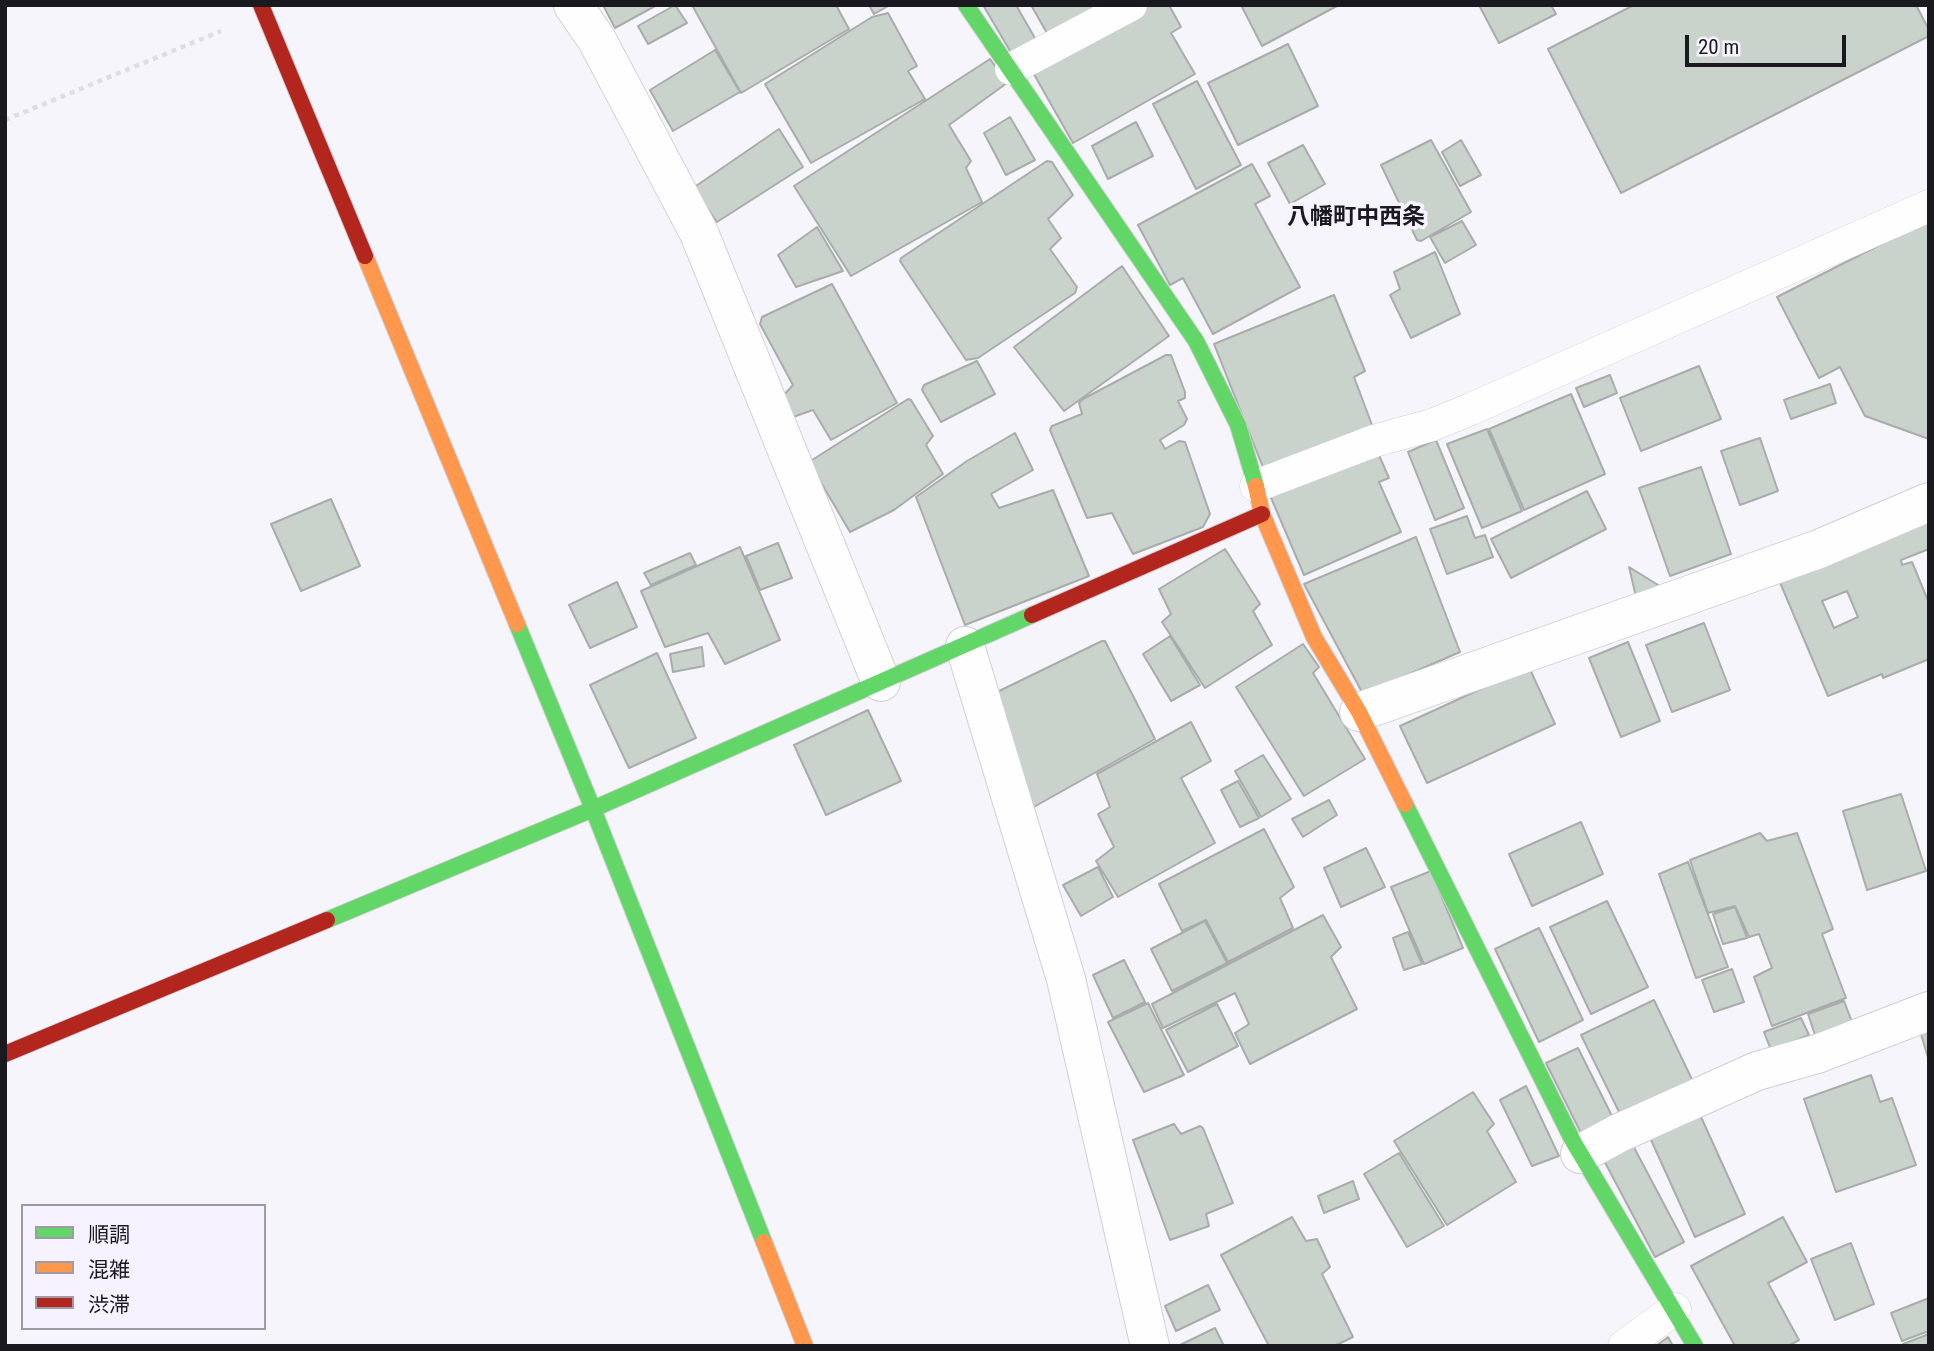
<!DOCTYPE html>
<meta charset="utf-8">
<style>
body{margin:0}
#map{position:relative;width:1934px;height:1351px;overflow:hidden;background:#f7f5fc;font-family:"Roboto Condensed","Noto Sans JP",sans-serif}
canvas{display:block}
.frame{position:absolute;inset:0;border:7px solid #1b1920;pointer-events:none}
.legend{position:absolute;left:21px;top:1204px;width:245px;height:126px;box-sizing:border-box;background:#f6f2ff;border:2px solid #9e9ba6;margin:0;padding:9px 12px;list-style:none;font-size:21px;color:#1b1920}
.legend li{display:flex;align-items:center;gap:14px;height:35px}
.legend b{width:35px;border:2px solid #9e9ba6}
.scale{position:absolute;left:1685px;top:35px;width:161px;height:32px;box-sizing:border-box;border:4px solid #1b1920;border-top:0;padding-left:9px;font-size:21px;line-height:24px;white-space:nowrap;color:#1b1920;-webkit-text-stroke:5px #f6f2ff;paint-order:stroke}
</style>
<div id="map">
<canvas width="1934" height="1351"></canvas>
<div class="frame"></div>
<ul class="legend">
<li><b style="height:9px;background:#63d668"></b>順調</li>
<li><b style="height:9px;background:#ff974d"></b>混雑</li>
<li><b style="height:9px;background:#b3261e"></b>渋滞</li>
</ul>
<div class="scale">20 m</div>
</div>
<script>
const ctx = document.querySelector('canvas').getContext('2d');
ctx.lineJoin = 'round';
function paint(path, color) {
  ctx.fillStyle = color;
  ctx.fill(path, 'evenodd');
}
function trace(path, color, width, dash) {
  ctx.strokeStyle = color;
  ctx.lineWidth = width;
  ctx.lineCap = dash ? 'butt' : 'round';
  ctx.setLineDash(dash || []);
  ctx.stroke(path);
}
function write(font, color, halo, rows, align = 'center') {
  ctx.font = font + ' "Roboto Condensed","Noto Sans JP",sans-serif';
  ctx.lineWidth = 7;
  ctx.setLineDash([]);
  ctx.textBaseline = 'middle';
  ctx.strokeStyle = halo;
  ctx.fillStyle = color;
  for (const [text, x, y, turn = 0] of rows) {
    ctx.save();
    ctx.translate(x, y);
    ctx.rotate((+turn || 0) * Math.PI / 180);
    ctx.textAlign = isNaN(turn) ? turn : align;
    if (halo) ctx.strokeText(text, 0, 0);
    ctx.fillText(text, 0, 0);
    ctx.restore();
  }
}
const building = new Path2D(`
 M603 5H657L615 28Z
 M675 5 687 23 648 44 638 26Z
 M692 5H836L849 29 741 93Z
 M869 5H890L874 14Z
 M983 5H1016L1040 47 1016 61Z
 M1031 5H1121L1052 42Z
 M1145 5H1169L1181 27 1171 33 1195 74 1073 143 1031 69Z
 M1241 5H1337V6L1262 46Z
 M1479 5H1551L1556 14 1499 43Z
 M1634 5H1916L1929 30V36L1621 193 1548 49Z
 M888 13 917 66 908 71 925 99 811 163 765 84 872 17Z
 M1288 44 1318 106 1238 145 1208 83Z
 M715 50 740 92 673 131 650 90Z
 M990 59 1007 83 949 125 971 161 966 168 982 202 851 276 794 186Z
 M1197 81 1241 165 1196 189 1153 104Z
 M1010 117 1035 160 1006 175 984 133Z
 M1136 122 1153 156 1108 179 1092 146Z
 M779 129 803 167 717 222 693 188Z
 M1431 140 1471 212 1421 241 1417 240 1381 165Z
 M1461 140 1481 175 1460 186 1442 152Z
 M1303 145 1325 184 1290 204 1268 163Z
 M1047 161 1052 162 1073 195 1048 219 1061 238 1050 249 1077 287 1075 293 978 358 966 360 900 261 901 258Z
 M1252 164 1270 196 1255 204 1300 287 1213 334 1183 278 1170 285 1138 225Z
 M1929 220V439L1865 416 1840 367 1819 378 1777 297Z
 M1462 221 1476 245 1445 263 1430 237Z
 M817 227 843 271 796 287 778 255Z
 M1435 252 1460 314 1411 338 1390 295 1400 289 1394 272Z
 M1122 266 1169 336 1064 411 1014 347Z
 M832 284 897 403 831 440 813 410 793 417 782 397 793 385 760 324 762 317Z
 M1334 295 1365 371 1354 377 1375 433 1268 480 1214 344Z
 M1166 355H1171L1185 392V398L1178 401 1187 419 1184 425 1160 440 1165 449 1179 441 1185 442 1210 514 1203 527 1133 554 1112 513 1087 518 1050 430 1052 426 1082 414 1079 403 1083 399Z
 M977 361 995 394 941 422 922 390 924 385Z
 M1699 366 1721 419 1641 451 1620 398Z
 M1610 375 1617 393 1584 407 1576 388Z
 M1830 384 1836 403 1791 419 1784 400Z
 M1571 394 1605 474 1524 510 1489 429Z
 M908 399 911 400 933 436 926 445 943 474 894 510 850 532 809 462Z
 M1487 429 1522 511 1482 528 1447 444Z
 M1015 433 1033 470 991 494 999 508 1053 490 1089 576 965 625 916 497 967 461Z
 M1760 438 1778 491 1740 505 1721 451Z
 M1436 440 1464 508 1435 520 1408 452Z
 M1375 446 1389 478 1379 482 1401 532 1304 575 1269 493Z
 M1701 467 1731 554 1670 576 1639 488Z
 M1587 491 1606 529 1511 578 1491 539Z
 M331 499 360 566 301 591 271 524Z
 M1929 510V549L1901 560 1902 565 1912 562 1929 603V659L1883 678 1882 674 1828 696 1776 573ZM1847 591 1858 617 1834 628 1822 601Z
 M1467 516 1475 538 1485 535 1493 557 1447 574 1430 529Z
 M1416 537 1460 652 1363 694 1304 584Z
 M778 543 792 578 760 590 746 556Z
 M740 547 780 640 725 664 708 633 665 647 641 591Z
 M1225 549 1260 604 1253 611 1272 645 1205 688 1162 622 1171 614 1159 589Z
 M690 553 696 565 651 585 644 573Z
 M1629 567 1671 593 1637 601Z
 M617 582 637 627 590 648 569 605Z
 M1704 623 1730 690 1672 712 1646 645Z
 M1170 636 1200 685 1171 701 1143 654Z
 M1102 641H1105L1155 739 1032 808 991 695Z
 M1628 642 1660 721 1621 737 1589 658Z
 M1303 644 1319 667 1313 673 1365 759 1304 796 1236 687Z
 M702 647 704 666 673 672 670 654Z
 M657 653 696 738 629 768 590 685Z
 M1529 667 1555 724 1427 783 1400 726Z
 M868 710 901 781 826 815 794 745Z
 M1191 722 1211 761 1181 778 1215 843 1118 897 1096 861 1114 847 1098 814 1110 807 1097 774Z
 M1263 755 1291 799 1261 817 1235 771Z
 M1238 781 1259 818 1240 827 1221 790Z
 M1901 794 1926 871 1867 890 1843 811Z
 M1329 800 1337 815 1303 837 1292 819Z
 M1581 822 1603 874 1532 906 1509 854Z
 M1264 829 1294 887 1280 898 1293 928 1228 962 1206 920 1182 931 1159 884Z
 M1760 833 1767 841 1797 833 1833 929 1822 934 1846 998 1772 1026 1754 977 1772 968 1759 934 1749 937 1735 906 1708 913 1690 860Z
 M1366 848 1385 887 1341 907 1324 868Z
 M1688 862 1728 967 1696 978 1659 874Z
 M1098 867 1113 897 1081 916 1063 885Z
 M1431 871 1463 948 1424 964 1391 887Z
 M1607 901 1648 987 1591 1014 1550 927Z
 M1735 907 1747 938 1723 944 1713 914Z
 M1323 915 1341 947 1331 957 1357 1009 1250 1064 1235 1033 1249 1024 1235 993 1163 1028 1152 1004Z
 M1205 921 1227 963 1172 991 1151 949Z
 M1539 928 1583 1020 1539 1042 1495 949Z
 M1408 932 1422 964 1404 970 1393 938Z
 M1124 960 1145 1002 1113 1018 1093 975Z
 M1732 969 1744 1002 1714 1012 1702 980Z
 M1654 1000 1697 1090 1625 1124 1581 1035Z
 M1844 1001 1852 1022 1815 1035 1808 1014Z
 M1148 1003 1184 1075 1144 1092 1108 1022Z
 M1217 1004 1238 1046 1188 1072 1166 1030Z
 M1801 1018 1809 1035 1771 1050 1764 1032Z
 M1929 1028V1061L1920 1031Z
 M1578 1048 1617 1126 1585 1141 1546 1063Z
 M1871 1075 1880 1102 1892 1098 1916 1165 1836 1192 1804 1099Z
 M1526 1086 1559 1156 1532 1166 1500 1100Z
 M1473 1092 1494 1124 1487 1131 1516 1182 1447 1225 1394 1141Z
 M1697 1108 1745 1214 1695 1237 1647 1131Z
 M1174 1124 1181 1134 1200 1126 1203 1128 1233 1203 1206 1214 1209 1226 1170 1240 1133 1140Z
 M1629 1138 1684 1242 1655 1257 1600 1153Z
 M1399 1153 1444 1226 1407 1247 1364 1174Z
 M1353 1181 1359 1199 1324 1213 1318 1196Z
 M1292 1217 1306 1241 1317 1239 1330 1267 1322 1274 1353 1337 1334 1346H1269L1221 1255Z
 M1783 1217 1807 1262 1768 1283 1799 1340 1788 1346H1735L1691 1266Z
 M1851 1243 1874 1304 1835 1320 1811 1259Z
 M1208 1285 1220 1310 1176 1331 1165 1306Z
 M1929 1298V1331L1902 1341 1891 1313Z
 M1215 1328 1224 1346H1178Z
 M1929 1334V1346H1904L1903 1344Z
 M1668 1337 1673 1346H1656Z`);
const path = new Path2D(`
 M5 120 221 31`);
const lane = new Path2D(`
 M1011 69 1131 5
 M1256 486 1374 441 1432 425 1471 409 1929 206
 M1624 1346 1675 1309`);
const street = new Path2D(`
 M573 5 597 40 699 233 881 682
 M965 646 1066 979 1150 1346
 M1359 712 1819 549 1929 502
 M1580 1154 1619 1133 1757 1071 1817 1054 1929 1011`);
const fast = new Path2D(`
 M966 5 1196 341 1238 425 1256 486
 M517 624 593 809 764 1242
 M1405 804 1574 1143 1695 1346
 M327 920 593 809 1032 615`);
const slow = new Path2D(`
 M365 256 517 624
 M1256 486 1262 514 1314 637 1359 712 1405 804
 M764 1242 805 1346`);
const jam = new Path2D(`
 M261 5 365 256
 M1032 615 1262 514
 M5 1054 327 920`);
const quarterNames = [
 ["八幡町中西条",1356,218]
];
paint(building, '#c9d3cb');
trace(building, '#aaacac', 2);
trace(lane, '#d0ced6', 33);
trace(street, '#d0ced6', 40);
trace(fast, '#d0ced6', 18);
trace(slow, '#d0ced6', 18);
trace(jam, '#d0ced6', 18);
trace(path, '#dedddf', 4.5, [5, 5]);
trace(lane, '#fefeff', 32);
trace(street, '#fefeff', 38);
trace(fast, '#63d668', 16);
trace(slow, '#ff974d', 16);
trace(jam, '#b3261e', 16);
write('bold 23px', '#1b1920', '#f6f2ff', quarterNames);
</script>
